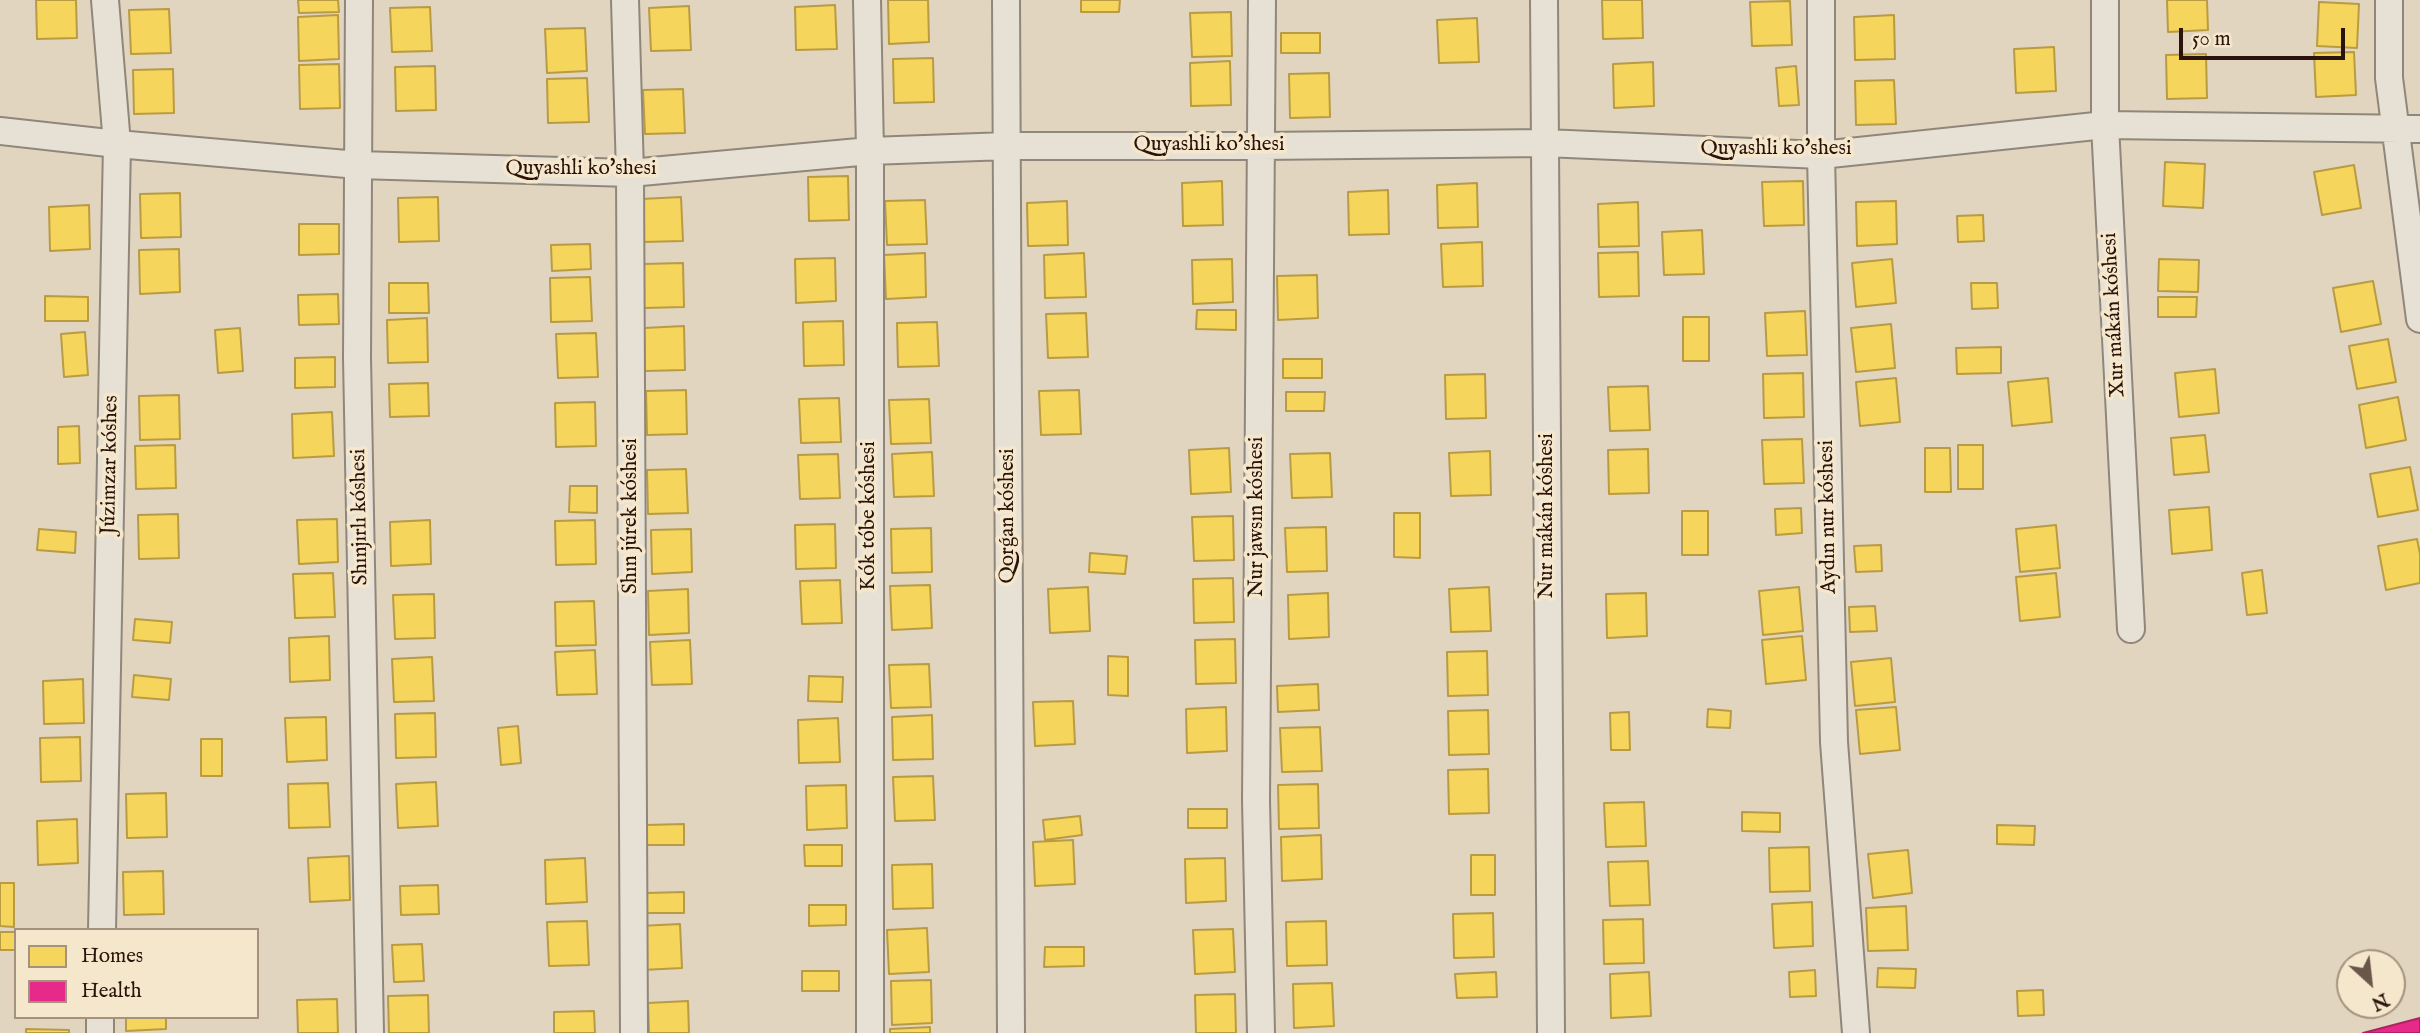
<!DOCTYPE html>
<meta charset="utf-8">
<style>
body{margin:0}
#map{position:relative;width:2420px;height:1033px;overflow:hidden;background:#e1d5bf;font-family:"IM FELL English",serif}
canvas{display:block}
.legend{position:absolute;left:14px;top:928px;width:245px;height:91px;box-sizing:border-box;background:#f5e7cc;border:2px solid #a4927f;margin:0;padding:9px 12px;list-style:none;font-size:21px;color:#2a130b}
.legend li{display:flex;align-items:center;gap:14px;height:35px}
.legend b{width:35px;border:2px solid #a4927f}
.north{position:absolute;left:2336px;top:949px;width:70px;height:70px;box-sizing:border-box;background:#f5e7cc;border:2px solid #a4927f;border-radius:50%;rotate:153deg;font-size:19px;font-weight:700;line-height:28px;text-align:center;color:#2a130b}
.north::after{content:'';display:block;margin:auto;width:24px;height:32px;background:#6a574a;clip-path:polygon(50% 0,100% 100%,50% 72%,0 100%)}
.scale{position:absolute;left:2179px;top:28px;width:166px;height:32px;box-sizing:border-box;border:4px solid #2a130b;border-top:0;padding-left:9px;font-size:21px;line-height:24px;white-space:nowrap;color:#2a130b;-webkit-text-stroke:5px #f5e7cc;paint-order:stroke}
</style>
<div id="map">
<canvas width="2420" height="1033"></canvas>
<ul class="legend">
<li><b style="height:19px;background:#f6d55c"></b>Homes</li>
<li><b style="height:19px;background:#e7298a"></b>Health</li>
</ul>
<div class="north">N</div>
<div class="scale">50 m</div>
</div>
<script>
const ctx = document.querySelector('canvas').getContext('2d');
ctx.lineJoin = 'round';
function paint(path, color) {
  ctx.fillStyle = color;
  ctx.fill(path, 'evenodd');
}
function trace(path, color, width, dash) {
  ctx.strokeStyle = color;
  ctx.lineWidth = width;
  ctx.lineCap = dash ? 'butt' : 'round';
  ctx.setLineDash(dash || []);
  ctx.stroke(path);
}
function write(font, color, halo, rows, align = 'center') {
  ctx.font = font + ' "IM FELL English",serif';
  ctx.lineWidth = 7;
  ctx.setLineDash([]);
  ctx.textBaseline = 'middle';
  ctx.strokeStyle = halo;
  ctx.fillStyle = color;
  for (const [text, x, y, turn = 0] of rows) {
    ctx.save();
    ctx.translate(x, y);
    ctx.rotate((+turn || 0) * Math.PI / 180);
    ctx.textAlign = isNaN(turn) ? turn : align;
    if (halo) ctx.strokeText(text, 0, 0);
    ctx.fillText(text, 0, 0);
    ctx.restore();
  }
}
const homes = new Path2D(`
 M36 0H76L77 38 37 39Z
 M298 0H338L339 12 299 13Z
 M888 0H928L929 42 889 44Z
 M1081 0H1120L1119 12H1081Z
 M1602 0H1642L1643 38 1603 39Z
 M2167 0H2207L2208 30 2168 32Z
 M1790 1 1792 45 1752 46 1750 2Z
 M2319 2 2359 4 2357 48 2317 46Z
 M835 5 837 49 796 50 795 7Z
 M689 6 691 50 651 51 649 8Z
 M430 7 432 51 392 52 390 8Z
 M169 9 171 53 131 54 129 10Z
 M1231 12 1232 56 1192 57 1190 13Z
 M338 15 339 59 299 61 298 17Z
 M1894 15 1895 59 1855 60 1854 17Z
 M1477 18 1479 62 1439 63 1437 20Z
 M585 28 587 71 547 73 545 29Z
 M1281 33H1320V53H1281Z
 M2054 47 2056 91 2016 93 2014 49Z
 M2354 52 2356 95 2316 97 2314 53Z
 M2206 54 2207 98 2167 99 2166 55Z
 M933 58 934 102 894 103 893 59Z
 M1230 61 1231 105 1191 106 1190 63Z
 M1653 62 1654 106 1614 108 1613 64Z
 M339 64 340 108 300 109 299 65Z
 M435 66 436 110 396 111 395 67Z
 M1796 66 1799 105 1779 106 1776 68Z
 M173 69 174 113 134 114 133 70Z
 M1329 73 1330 117 1290 118 1289 74Z
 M587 78 589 122 548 123 547 79Z
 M1894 80 1896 124 1856 125 1855 81Z
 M683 89 685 133 645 134 643 90Z
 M2165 162 2205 164 2203 208 2163 206Z
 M2354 165 2361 208 2322 215 2314 172Z
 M848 176 849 220 809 221 808 177Z
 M1222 181 1223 225 1183 226 1182 183Z
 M1803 181 1804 225 1764 226 1762 182Z
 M1477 183 1478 227 1438 228 1437 185Z
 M1388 190 1389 234 1349 235 1348 192Z
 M180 193 181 237 141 238 140 194Z
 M438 197 439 241 399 242 398 198Z
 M681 197 683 241 643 242 641 199Z
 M925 200 927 244 887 245 885 201Z
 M1067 201 1068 245 1028 246 1027 203Z
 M1896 201 1897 244 1857 246 1856 202Z
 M1638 202 1639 246 1599 247 1598 204Z
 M89 205 90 249 50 251 49 207Z
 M1983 215 1984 241 1958 242 1957 216Z
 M299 224H339V254L299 255Z
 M1702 230 1704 274 1664 275 1662 232Z
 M1482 242 1483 286 1443 287 1441 244Z
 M590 244 591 269 552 271 551 245Z
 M179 249 180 292 140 294 139 250Z
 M1638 252 1639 296 1599 297 1598 253Z
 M925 253 926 297 886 299 884 255Z
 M1084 253 1086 297 1045 298 1044 255Z
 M835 258 836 301 796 303 795 259Z
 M1232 259 1233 302 1193 304 1192 260Z
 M1892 259 1896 303 1856 307 1852 263Z
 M2159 259 2199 260 2198 292 2158 291Z
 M683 263 684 307 644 308 643 264Z
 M1317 275 1318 318 1278 320 1277 276Z
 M590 277 592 321 551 322 550 278Z
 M2373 281 2381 324 2341 332 2333 288Z
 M389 283H428L429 313H389Z
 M1971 283H1997L1998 308 1972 309Z
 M338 294 339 324 299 325 298 295Z
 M45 296 88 297V321H45Z
 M2158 297H2197L2196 317H2158Z
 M1197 310H1236V330L1196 329Z
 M1805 311 1807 355 1767 356 1765 313Z
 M1086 313 1088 357 1048 358 1046 314Z
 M1683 317H1709V361H1683Z
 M427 318 428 362 388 363 387 320Z
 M843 321 844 365 804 366 803 322Z
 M937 322 939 366 898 367 897 323Z
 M1891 324 1895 368 1856 372 1851 328Z
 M684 326 685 370 645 371 644 328Z
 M240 328 243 371 218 373 215 330Z
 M85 332 88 375 64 377 61 334Z
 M596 333 598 377 558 378 556 334Z
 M2388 339 2396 382 2357 389 2349 346Z
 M2001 347V373L1957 374 1956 348Z
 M335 357V387L295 388V358Z
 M1283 359H1322V378H1283Z
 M2215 369 2219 413 2179 417 2175 373Z
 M1803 373 1804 417 1764 418 1763 374Z
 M1485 374 1486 418 1446 419 1445 375Z
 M1896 378 1900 422 1860 426 1856 382Z
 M2048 378 2052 422 2012 426 2008 382Z
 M428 383 429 416 390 417 389 384Z
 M1648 386 1650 430 1610 431 1608 387Z
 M686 390 687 434 647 435 646 391Z
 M1079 390 1081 434 1041 435 1039 391Z
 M1286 392H1325L1324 411H1286Z
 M179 395 180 439 140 440 139 396Z
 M2398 397 2406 440 2366 448 2359 405Z
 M839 398 841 442 801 443 799 399Z
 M929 399 931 443 891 444 889 400Z
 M595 402 596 446 556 447 555 403Z
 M332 412 334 456 293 458 292 414Z
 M79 426 80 463 58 464V427Z
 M2205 435 2209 472 2174 475 2171 438Z
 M1802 439 1804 483 1764 484 1762 440Z
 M175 445 176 488 136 489 135 446Z
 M1958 445H1983V489H1958Z
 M1229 448 1231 492 1191 494 1189 450Z
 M1925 448H1950L1951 492H1925Z
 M1648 449 1649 493 1609 494 1608 450Z
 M1490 451 1491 495 1451 496 1449 453Z
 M932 452 934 496 894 497 892 454Z
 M1330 453 1332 497 1292 498 1290 454Z
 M838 454 840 498 800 499 798 455Z
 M2410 467 2418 510 2378 517 2370 474Z
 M686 469 688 513 648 514 647 470Z
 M570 486H597V513L569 512Z
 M2209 507 2212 550 2172 554 2169 510Z
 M1801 508 1802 533 1776 535 1775 509Z
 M1682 511H1708V555H1682Z
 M1394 513H1420V558L1394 557Z
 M178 514 179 558 139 559 138 515Z
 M1233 516 1234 560 1194 561 1192 517Z
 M337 519 338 562 299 564 297 520Z
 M430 520 431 564 391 566 390 522Z
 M595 520 596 564 556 565 555 521Z
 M835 524 836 568 796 569 795 525Z
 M2056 525 2060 568 2020 572 2016 529Z
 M1326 527 1327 571 1287 572 1285 528Z
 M931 528 932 572 892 573 891 529Z
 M39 529 76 532 75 553 37 550Z
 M691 529 692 572 652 574 651 530Z
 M2417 539 2420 554V583L2386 590 2378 546Z
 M1881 545 1882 571 1856 572 1854 546Z
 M1090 553 1127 556 1125 574 1089 572Z
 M2262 570 2267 613 2247 615 2242 573Z
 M333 573 335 617 295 618 293 574Z
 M2056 573 2060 617 2020 621 2016 577Z
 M1233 578 1234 622 1194 623 1193 579Z
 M840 580 842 623 802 624 800 581Z
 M930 585 932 628 892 630 890 586Z
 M1088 587 1090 631 1050 633 1048 589Z
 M1489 587 1491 631 1451 632 1449 589Z
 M1799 587 1803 631 1763 635 1759 591Z
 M688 589 689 633 649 635 648 591Z
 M1328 593 1329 637 1289 639 1288 595Z
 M1646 593 1647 636 1607 638 1606 594Z
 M434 594 435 638 395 639 393 595Z
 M594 601 596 645 556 646 555 602Z
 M1875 606 1877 631 1850 632 1849 607Z
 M135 619 172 622 170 643 133 640Z
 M329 636 330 680 290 682 289 638Z
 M1802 636 1806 680 1766 684 1762 640Z
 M1235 639 1236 683 1196 684 1195 640Z
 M690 640 692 684 652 685 650 642Z
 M595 650 597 694 557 695 555 652Z
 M1487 651 1488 695 1448 696 1447 652Z
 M1108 656 1128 657V696L1108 695Z
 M432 657 434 701 394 702 392 659Z
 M1891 658 1895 702 1855 706 1851 662Z
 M929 664 931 707 891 708 889 665Z
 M134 675 171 679 169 700 132 697Z
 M809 676 843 677 842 702 808 701Z
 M83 679 84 723 44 724 43 681Z
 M1318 684 1319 710 1278 712 1277 686Z
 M1073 701 1075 744 1035 746 1033 702Z
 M1226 707 1227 751 1187 753 1186 709Z
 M1896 707 1900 750 1860 754 1856 710Z
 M1708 709 1731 711 1730 728 1707 727Z
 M1488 710 1489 754 1449 755 1448 711Z
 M1629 712 1630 750H1611L1610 713Z
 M435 713 436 757 396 758 395 714Z
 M932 715 933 759 893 760 892 717Z
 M326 717 327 760 287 762 285 718Z
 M838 718 840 762 799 763 798 720Z
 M518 726 521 763 501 765 498 728Z
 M1320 727 1322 771 1282 772 1280 728Z
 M80 737 81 781 41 782 40 738Z
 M201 739H222V776H201Z
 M1488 769 1489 813 1449 814 1448 770Z
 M933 776 935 820 895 821 893 777Z
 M436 782 438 826 398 828 396 784Z
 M328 783 330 827 289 828 288 784Z
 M1318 784 1319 828 1279 829 1278 785Z
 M846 785 847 828 807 830 806 786Z
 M166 793 167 837 127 838 126 794Z
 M1644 802 1646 846 1606 847 1604 803Z
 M1188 809H1227V828H1188Z
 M1742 812 1780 813V832L1742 831Z
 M1080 816 1082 835 1045 840 1043 820Z
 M77 819 78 863 38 865 37 821Z
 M684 824V845H646V825Z
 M1997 825 2035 826 2034 845 1997 844Z
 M1321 835 1322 879 1282 881 1281 837Z
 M1073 840 1075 884 1035 886 1033 842Z
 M804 845H842V866H805Z
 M1809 847 1810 891 1770 892 1769 848Z
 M1908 850 1912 893 1873 898 1868 854Z
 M1471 855H1495V895H1471Z
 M349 856 350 900 310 902 308 858Z
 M585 858 587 902 546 904 545 860Z
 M1225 858 1226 901 1186 903 1185 859Z
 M1648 861 1650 905 1610 906 1608 862Z
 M932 864 933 908 893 909 892 865Z
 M163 871 164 914 124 915 123 872Z
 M0 883H14V927L0 926Z
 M438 885 439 914 401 915 400 886Z
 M684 892V913H646V893Z
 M1812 902 1813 946 1774 948 1772 904Z
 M809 905H846V925L809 926Z
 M1906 906 1908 950 1868 951 1866 908Z
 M1493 913 1494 957 1454 958 1453 914Z
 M1643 919 1644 963 1604 964 1603 920Z
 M587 921 589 965 549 966 547 922Z
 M1326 921 1327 965 1287 966 1286 922Z
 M680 924 682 968 642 970 640 926Z
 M927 928 929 972 889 974 887 930Z
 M1233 929 1235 972 1195 974 1193 930Z
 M0 932H16V950H0Z
 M422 944 424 981 394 982 392 945Z
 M1045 947H1084V966L1044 967Z
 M1878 968 1916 969 1915 988 1877 987Z
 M1815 970 1816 996 1790 997 1789 972Z
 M802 971H839V991H802Z
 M1496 972 1497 997 1457 998 1455 974Z
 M1649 972 1651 1016 1611 1018 1610 974Z
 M931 980 932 1023 892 1025 891 981Z
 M1332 983 1334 1026 1294 1028 1293 984Z
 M2043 990 2044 1015 2018 1016 2017 991Z
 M1235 994 1236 1033H1196L1195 995Z
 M428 995 429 1033H389L388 996Z
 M337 999 338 1033H298L297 1000Z
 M688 1001 689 1033H649L648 1003Z
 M594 1011 595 1033H554V1012Z
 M126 1017H166V1029L126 1031Z
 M930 1027V1033H890V1029Z
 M26 1029 69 1030V1033H26Z`);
const health = new Path2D(`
 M2420 1018V1033H2363Z`);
const minor = new Path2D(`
 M359 0 357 358 370 1033
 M625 0 630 173 634 1033
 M867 0 870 151V1033
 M1006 0 1011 1033
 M1544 0 1551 1033
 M1821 0V155L1834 742 1856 1033
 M2105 0V125L2131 629
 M2389 0V78L2420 319
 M0 131 117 144 358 165 630 173 870 151 1007 146H1261L1545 143 1821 155 2105 125 2420 129
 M102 930 117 144 105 0
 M100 1033V1017
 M1261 1033 1256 800 1262 0`);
const streetNames = [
 ["Quyashli ko'shesi",1209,146],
 ["Quyashli ko'shesi",1776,150],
 ["Quyashli ko'shesi",581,170],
 ["Xur mákán kóshesi",2115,315,-93],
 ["Júzimzar kóshes",111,465,-89],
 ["Shın júrek kóshesi",632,516,-90],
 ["Kók tóbe kóshesi",870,516,-90],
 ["Qorǵan kóshesi",1009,516,-90],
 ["Nur mákán kóshesi",1548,516,-90],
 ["Shınjırlı kóshesi",361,517,-91],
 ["Nur jawsın kóshesi",1258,517,-90],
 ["Aydın nur kóshesi",1829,517,-91]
];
paint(homes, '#f6d55c');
trace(homes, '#b99b44', 2);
paint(health, '#e7298a');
trace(health, '#ae2264', 2);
trace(minor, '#90877a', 30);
trace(minor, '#e7e1d5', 26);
write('21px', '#2a130b', '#f5e7cc', streetNames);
</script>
